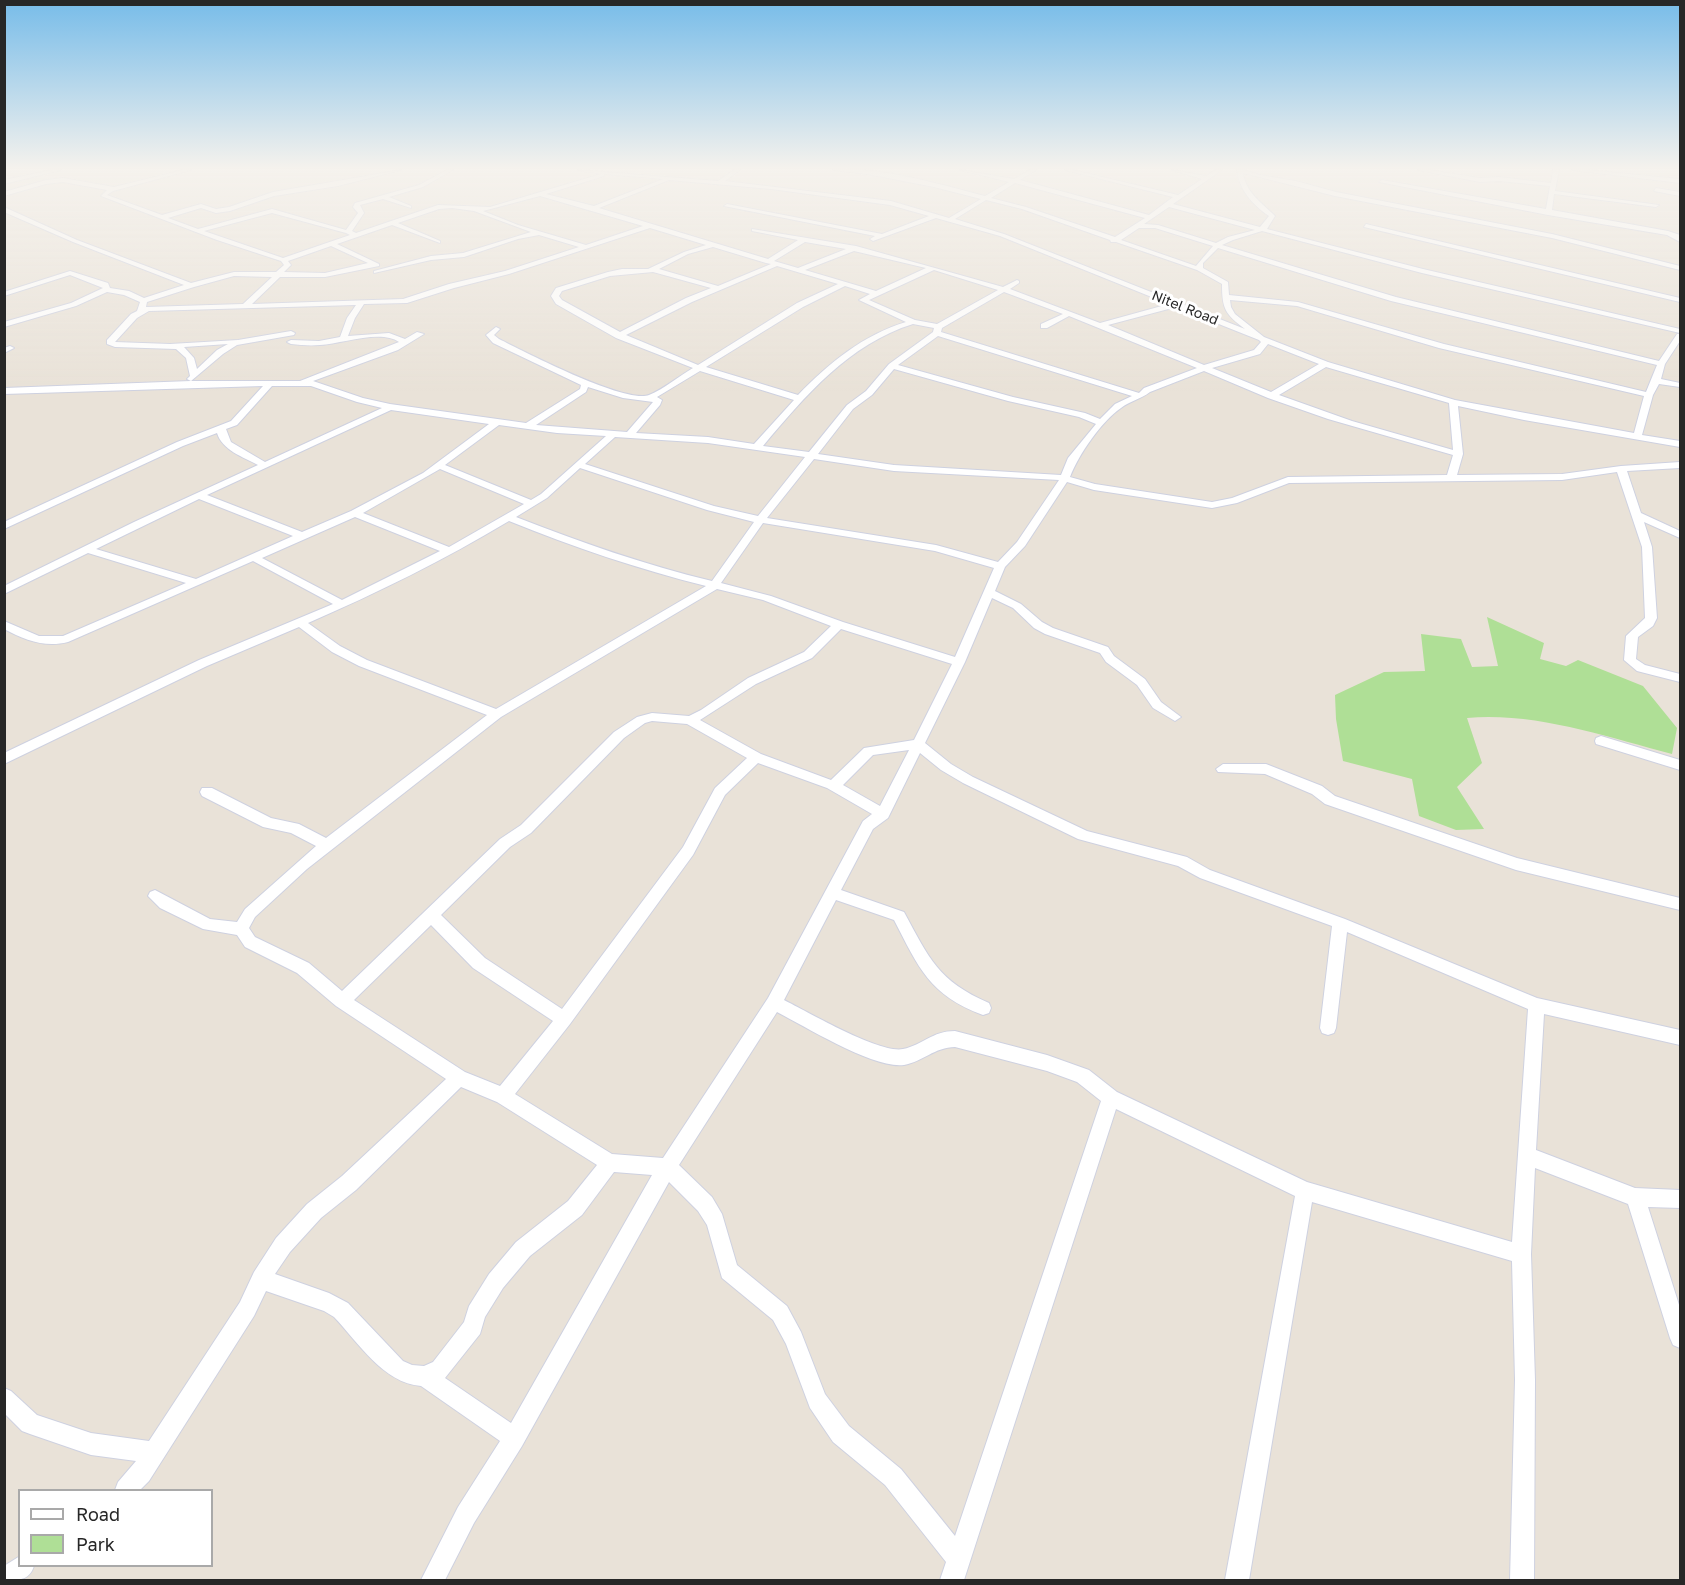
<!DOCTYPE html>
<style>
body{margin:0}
#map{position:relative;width:1685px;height:1585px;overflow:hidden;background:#e9e2d8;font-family:"Golos Text",sans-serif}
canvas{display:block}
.frame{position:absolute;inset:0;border:6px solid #272727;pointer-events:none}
.legend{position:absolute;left:18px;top:1489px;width:195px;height:78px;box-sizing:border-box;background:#fff;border:2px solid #a9a9a9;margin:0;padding:8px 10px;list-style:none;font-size:18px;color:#272727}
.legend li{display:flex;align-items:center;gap:12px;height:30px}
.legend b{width:30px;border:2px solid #a9a9a9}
</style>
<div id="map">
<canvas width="1685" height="1585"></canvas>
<div class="frame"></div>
<ul class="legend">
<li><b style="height:8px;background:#fff"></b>Road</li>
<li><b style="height:16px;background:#afdf96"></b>Park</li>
</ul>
</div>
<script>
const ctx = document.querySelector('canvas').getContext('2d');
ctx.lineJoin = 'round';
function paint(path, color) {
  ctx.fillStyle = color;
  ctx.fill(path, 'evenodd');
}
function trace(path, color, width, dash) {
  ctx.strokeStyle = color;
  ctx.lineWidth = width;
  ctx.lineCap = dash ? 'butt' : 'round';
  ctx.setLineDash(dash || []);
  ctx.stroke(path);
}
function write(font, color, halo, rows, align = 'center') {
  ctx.font = font + ' "Golos Text",sans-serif';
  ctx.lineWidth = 6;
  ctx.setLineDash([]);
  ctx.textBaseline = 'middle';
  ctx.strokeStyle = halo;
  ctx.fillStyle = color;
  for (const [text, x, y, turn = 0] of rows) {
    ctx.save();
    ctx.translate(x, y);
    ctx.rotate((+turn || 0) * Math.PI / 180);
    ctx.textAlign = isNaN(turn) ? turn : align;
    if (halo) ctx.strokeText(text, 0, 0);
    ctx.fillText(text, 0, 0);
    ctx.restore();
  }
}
const green = new Path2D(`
 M1487 617 1544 643 1540 659 1566 666 1578 660 1643 686 1677 728 1672 754C1606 737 1536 712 1467 718L1482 763 1457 787 1484 829 1456 830 1419 816 1412 779 1343 761 1336 719 1335 695 1384 672 1425 671 1421 634 1461 639 1472 667 1498 666Z`);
const street = new Path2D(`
 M52 170H61L4 184V180Z
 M183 170H191L113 191 107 195 162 215 201 204 216 209 229 207 273 192 401 170 338 186 274 196 230 211 216 213 201 208 168 218 198 229 272 209 346 230 358 213 353 207 355 203 419 185 447 170H453L423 187 389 197 411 206V208L383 199 360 205 364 213 352 231 356 233 438 205 490 207 601 174 578 170 718 181 734 170H740L725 181 891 201 949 218 981 199 934 187 867 174 833 170C881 166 938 184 985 196L1009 182 960 170 1014 179 1030 170H1036L1020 180 1149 215 1173 197 1065 170H1073L1178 195 1202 179 1172 170 1206 176 1216 170H1222L1173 204 1260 227 1269 216C1253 205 1239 190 1237 170H1244L1260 175 1296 181 1336 192 1552 234 1680 266V270L1552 238 1335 196 1243 173C1246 193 1262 203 1275 216L1267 229 1423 269 1680 329V333L1422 273 1262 231 1233 240 1222 245 1396 297 1659 361 1677 334H1680V341L1665 364 1661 379 1680 383V387L1659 384 1653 395 1642 435 1680 441V447L1524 420 1458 406 1463 454 1457 475 1562 474 1621 466 1680 462V468L1627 471 1641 513 1680 531V538L1644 522 1652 547 1657 618 1653 626 1638 637 1636 659 1645 665 1680 674V682L1637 671 1624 660 1626 636 1645 618 1642 547 1617 472 1562 480 1289 483 1237 503 1212 508 1094 490 1067 482 1025 546 1005 567 995 591 1021 604 1042 622 1053 628 1108 647 1114 656 1145 679 1161 702 1181 717 1175 721 1153 708 1137 685 1106 662 1100 653 1045 634 1034 628 1013 608 992 598 965 662 925 743 951 764 973 777 1087 831 1187 857 1210 870 1345 919 1537 998 1680 1030V1045L1544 1014 1536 1150 1635 1188 1680 1190V1208L1648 1207 1680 1308V1348L1673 1345 1670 1338 1628 1204 1535 1168 1531 1254 1535 1380 1534 1580H1510L1515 1380 1512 1261 1312 1202 1249 1580H1225L1295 1196 1116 1109 964 1580H940L946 1562 885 1485 833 1442 810 1408 786 1344 773 1320 722 1278 707 1225 698 1211 669 1182 522 1446 474 1523 445 1580H421L458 1507 500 1441 421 1386C383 1383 358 1342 334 1317L324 1311 266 1291 254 1316 149 1481 140 1490H115L118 1482 136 1461 91 1455 30 1434 22 1431 4 1413V1388L11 1391 37 1415 91 1433 149 1441 240 1302 254 1272 276 1238 307 1204 342 1176 446 1079 336 1006 297 973 245 947 237 935 203 929 160 908 148 896 150 892 155 890 210 919 237 922 245 909 316 846 291 833 263 827 202 796 200 792 202 788H212L271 818 299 824 326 838 487 715 359 666 332 652 299 627 207 666 4 764V753L199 660 333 604 253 561 68 642C45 648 25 640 4 629V621L39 636H63L186 583 88 553 4 594V586L134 522 258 465C243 457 222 450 217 433L183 446 4 529V522L177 442 231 421 263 386 4 394V388L191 381 187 379 190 376 186 358 176 349 115 347 107 344V340L131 314 137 311 140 302 124 295 107 292 76 306 4 327V322L71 303 103 288 70 275 4 296V292L70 271 108 283 110 288 129 291 144 298 184 285 73 242 4 212V207L77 240 191 283 234 272H276L284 265 281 261 217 240 101 196 107 190 63 182 46 184 4 196V192L46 180 63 178 114 187ZM604 174 663 179 594 206 546 194 604 176ZM669 180 771 189 890 205 929 216 882 234 727 204 724 206 875 236 870 239 873 241 936 218 1000 236 1169 304 1100 323 1010 289 1019 283V281L1017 280 1003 287 856 246 752 229V231L798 240 768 259 599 208ZM1015 183 1145 218 1115 237 1026 207 991 198ZM540 196 643 226 586 245 518 225 483 211ZM986 200 1022 209 1110 240 1111 242H1116L1197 270 1222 284C1222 309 1225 314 1245 329L1004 234 955 219ZM1169 207 1255 230 1228 237 1216 243 1158 225 1144 224ZM452 208 474 211 531 232 463 253 431 256 374 271V273L431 260 464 257 518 239 539 235 579 247 505 271 449 284 403 299 252 304 280 277H325L379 266V264L337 244 392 225 440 243V241L398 223 439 209ZM272 213 346 233 350 235 283 258 204 231ZM650 228 706 245 684 252 648 269H622L608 272 556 288 551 296 556 304 616 338 693 368C679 376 664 389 649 395 625 404 525 352 499 339L494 335 500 329 496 327 486 335 493 343 581 385 580 389 526 423 390 404 363 398 313 381 398 350 424 334 417 332 405 339 389 333 348 336 355 318 364 304 407 303 454 288 509 274ZM1139 228H1155L1213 246 1196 266 1121 240ZM805 242 846 249 798 268 774 261ZM331 246 368 263 325 273 284 272 291 265 288 261ZM713 247 766 263 771 264 718 286 659 269 688 254ZM1218 248 1391 301 1657 365 1646 392 1444 344 1298 302 1229 295 1228 282 1203 268V263ZM854 251 926 268 876 291 805 270ZM777 266 838 284 797 303 698 365 626 335 692 302ZM934 270 998 290 937 324 915 320 869 300ZM653 272 711 288 686 298 620 332 562 300 559 296 562 291 610 276ZM234 276 272 277 243 304 146 307 147 302 194 287ZM845 286 870 294 859 300 906 322C863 335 829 363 798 395L706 367 803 307ZM1004 292 1063 314 1041 324V328H1047L1069 316 1197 368 1144 388 1139 393 941 332 942 328ZM1230 300 1297 306 1439 348 1644 396 1634 433 1455 400 1328 362 1264 337 1235 314 1231 307ZM356 305 347 318 340 337 319 341 291 340 287 342 291 344C300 345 310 346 320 345 341 344 381 329 399 342L300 381H191L223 354 237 345 294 335 295 333 291 331 238 340 170 344 115 342 137 318 149 311ZM1176 307 1259 340 1261 342 1254 350 1204 365 1108 325ZM913 324 934 328 933 332 889 364 866 391 847 405 809 452 763 446C805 396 849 344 913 324ZM938 336 1132 396 1115 404 1100 419 1085 413 1013 397 898 365ZM228 344 217 350 197 369 194 358 184 347ZM1268 344 1319 364 1271 392 1212 368 1260 354ZM1326 367 1449 403 1453 450 1352 421 1279 395ZM894 369 1008 401 1079 417 1096 424 1068 458 1061 475 894 465 818 454 853 409 872 395ZM700 371 794 400 754 444 708 437 636 433 660 405 662 400 657 397ZM1204 371 1268 398 1328 419 1453 455 1447 475 1288 477 1232 498 1212 502 1095 484 1070 477C1079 454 1101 422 1121 408 1130 401 1141 399 1150 392ZM272 386H311L357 402 382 408 265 462 231 442 226 429 237 425ZM588 387 623 398 653 402 627 432 536 425 586 392ZM391 410 489 424 423 473 351 511 302 532 207 495ZM499 425 557 433 606 436 541 494 531 500 445 465ZM615 437 708 443 805 457 758 516 714 506 585 464ZM814 459 894 471 1059 480 1017 542 998 562 936 545 767 518ZM580 468 707 510 754 522 712 581C645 565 580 542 516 517L547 498ZM440 469 524 504 449 547 363 513ZM199 499 293 536 196 579 96 549ZM355 517 440 551 342 600 262 558ZM509 521C573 547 638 569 706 586L496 709 367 660 340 646 308 623C377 593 444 560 509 521ZM763 523 935 551 994 568 955 657 843 622 771 596 721 583ZM717 589 763 600 831 626 804 652 748 678 701 710 689 716 652 713 637 717 614 732 521 825 500 839 342 991 309 963 255 937 249 928 255 917 307 869 501 717ZM841 629 952 664 914 740 864 748 831 780 761 754 700 720 756 684 812 658ZM652 721 687 724 747 758 715 788 683 847 562 1009 485 958 441 915 510 847 531 833 624 738 645 723ZM909 750 880 806 843 785 873 755ZM920 753 941 770 963 783 1078 839 1178 866 1200 878 1332 926 1320 1028 1322 1033 1328 1035 1334 1033 1336 1028 1347 932 1528 1009 1512 1242 1307 1182 1117 1092 1089 1070 1047 1055 955 1031C932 1031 923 1045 903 1049 880 1054 808 1012 784 1000L836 900 894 920C919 968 929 995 983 1015L989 1013 991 1008 989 1003C938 981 929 958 904 912L841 890 873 829 888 818ZM758 763 827 788 872 814 863 821 768 998 663 1158 612 1154 515 1094 570 1024 693 855 725 795ZM431 925 473 968 553 1021 500 1086 465 1072 354 1000ZM777 1012C806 1027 874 1069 904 1065 922 1062 935 1047 955 1047L1047 1071 1077 1082 1101 1101 955 1536 901 1469 849 1426 825 1394 801 1332 787 1306 737 1265 722 1214 712 1197 679 1165ZM461 1087 497 1102 597 1165 568 1201 516 1242 489 1274 469 1306 464 1322 433 1362 424 1366 412 1365 403 1361 348 1303 329 1293 275 1274 290 1252 321 1218 356 1190ZM614 1172 652 1175 511 1423 445 1378 480 1334 485 1317 503 1288 530 1256 582 1215Z
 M1418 170H1429L1480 178 1499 177 1551 183 1553 170H1559L1555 191 1659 205 1656 207 1554 194 1552 210 1668 231 1680 235V242L1667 235 1548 215 1379 182 1382 180 1546 209 1550 186 1499 181 1480 182Z
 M1572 170H1587L1680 179V183Z
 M1656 188 1680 192V196L1654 191Z
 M1366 224 1680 298V302L1364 227Z
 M10 346 14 348 4 353V348Z
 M1601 736 1680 760V770L1596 744 1595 741 1596 738Z
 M1223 764H1266L1322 786 1335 796 1517 858 1680 898V910L1516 870 1325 804 1312 794 1265 774 1218 772 1216 769Z
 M20 1556V1566H34C29 1581 19 1580 4 1580V1566Z`);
const farStreetnames = [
 ["Nitel Road",1185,308,22]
];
paint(green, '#afdf96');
trace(street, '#ced1e0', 2);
paint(street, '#fff');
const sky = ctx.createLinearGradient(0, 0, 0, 391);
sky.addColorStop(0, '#77bce9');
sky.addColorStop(0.43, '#f5f2ed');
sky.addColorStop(1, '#f5f2ed00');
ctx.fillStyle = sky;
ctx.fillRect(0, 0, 1685, 391);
write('14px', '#272727', '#fff', farStreetnames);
</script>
